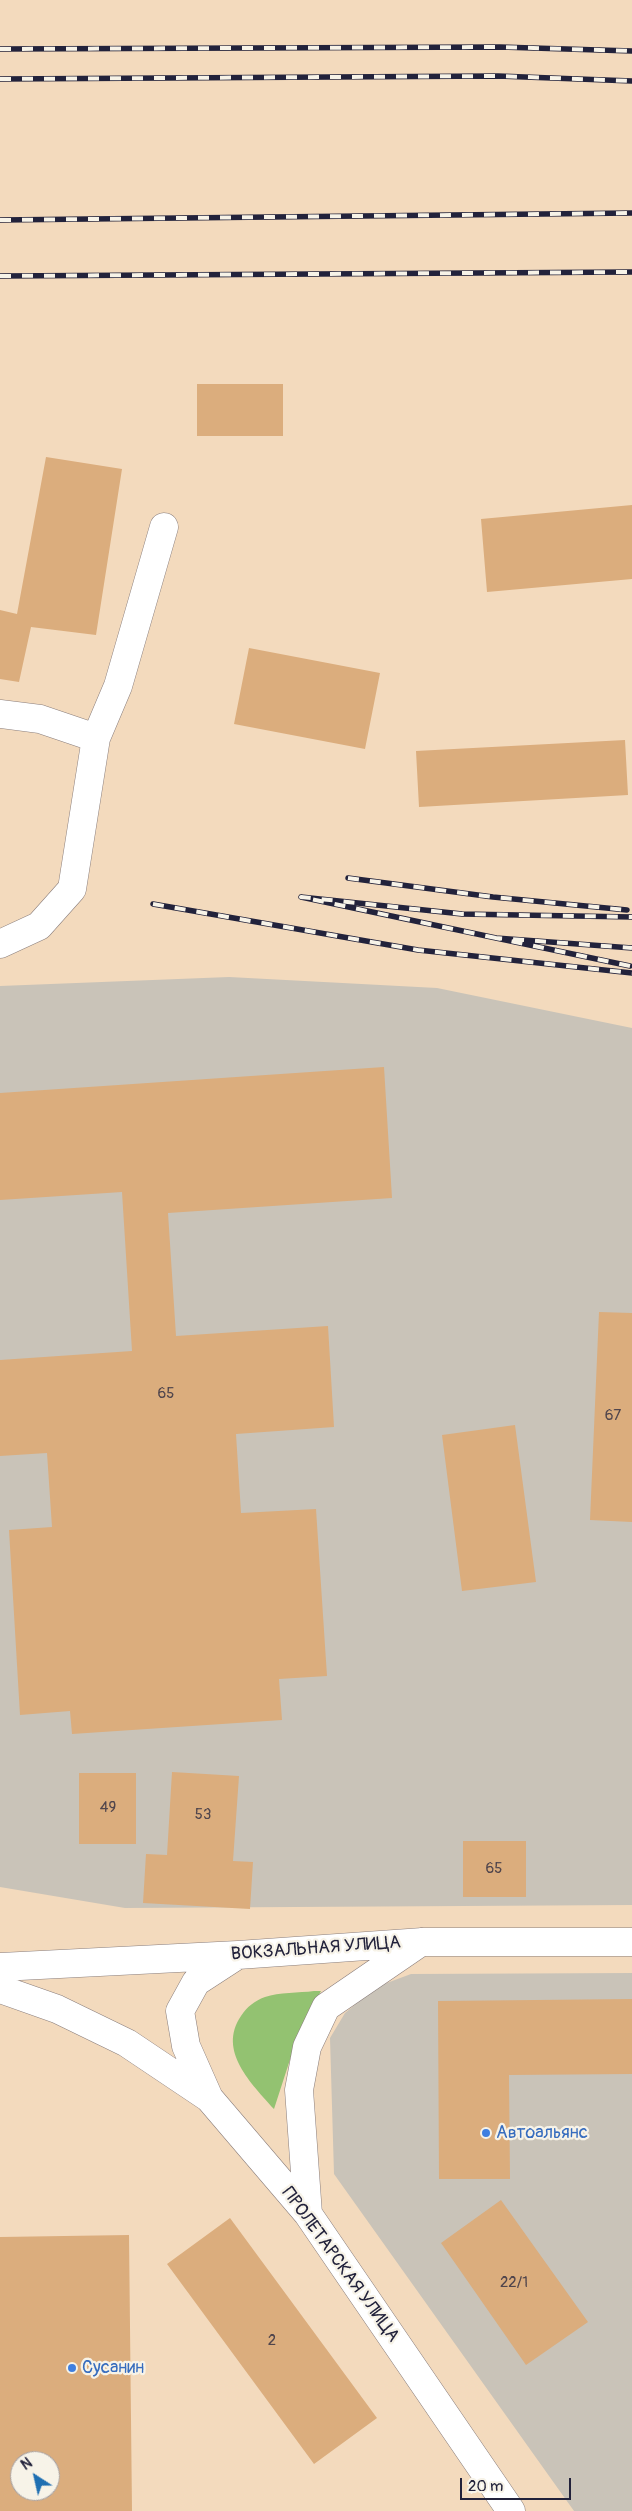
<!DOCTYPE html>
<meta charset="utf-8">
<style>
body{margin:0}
#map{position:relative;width:632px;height:2511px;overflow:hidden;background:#f3dabd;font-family:Pangolin,sans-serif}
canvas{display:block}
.north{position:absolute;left:10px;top:2451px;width:50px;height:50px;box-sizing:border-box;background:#f7f3e8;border:1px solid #a29fa3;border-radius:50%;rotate:325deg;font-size:14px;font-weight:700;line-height:20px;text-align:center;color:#22223b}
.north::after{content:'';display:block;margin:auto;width:18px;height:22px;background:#1f6fb2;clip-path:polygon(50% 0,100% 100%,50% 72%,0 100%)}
.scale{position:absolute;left:460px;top:2478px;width:111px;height:22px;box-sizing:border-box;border:2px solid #22223b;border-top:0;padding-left:6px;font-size:15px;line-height:18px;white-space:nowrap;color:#22223b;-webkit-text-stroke:4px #f7f3e8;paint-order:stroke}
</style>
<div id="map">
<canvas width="632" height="2511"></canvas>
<div class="north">N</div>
<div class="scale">20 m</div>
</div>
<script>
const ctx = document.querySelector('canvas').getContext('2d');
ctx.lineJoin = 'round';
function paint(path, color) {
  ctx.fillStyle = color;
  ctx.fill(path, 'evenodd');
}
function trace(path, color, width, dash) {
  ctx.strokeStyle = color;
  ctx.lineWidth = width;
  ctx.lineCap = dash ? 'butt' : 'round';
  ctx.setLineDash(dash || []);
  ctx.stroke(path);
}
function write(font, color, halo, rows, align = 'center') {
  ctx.font = font + ' Pangolin,sans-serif';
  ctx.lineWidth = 4.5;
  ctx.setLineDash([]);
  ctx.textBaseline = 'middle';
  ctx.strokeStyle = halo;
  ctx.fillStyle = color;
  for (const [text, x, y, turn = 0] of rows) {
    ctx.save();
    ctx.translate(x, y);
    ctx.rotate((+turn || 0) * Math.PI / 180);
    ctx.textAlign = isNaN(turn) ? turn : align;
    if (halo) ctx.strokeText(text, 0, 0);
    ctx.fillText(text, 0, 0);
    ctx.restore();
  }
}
const industrial = new Path2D(`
 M229 977 437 988 632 1028V1905L125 1908 0 1887V986Z
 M632 1973V2511H574L334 2174 330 2038 345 2013 376 1987 411 1974Z`);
const green = new Path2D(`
 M314 1991H321L297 2038 274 2109C252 2084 217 2051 241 2016 247 2007 254 2001 265 1997 279 1992 299 1993 314 1991Z`);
const building = new Path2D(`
 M197 384H283V436H197Z
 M46 457 122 469 96 635 31 627 19 682 0 679V610L17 614Z
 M632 505V579L487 592 481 519Z
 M249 648 380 673 365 749 234 724Z
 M625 740 628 795 419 807 416 751Z
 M384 1067 392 1198 168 1213 176 1336 328 1326 334 1427 236 1434 241 1513 316 1509 327 1676 279 1679 282 1720 72 1734 70 1711 20 1715 9 1530 52 1527 47 1453 0 1456V1360L132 1351 122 1192 0 1200V1093Z
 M599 1312 632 1313V1522L590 1520Z
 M515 1425 536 1582 462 1591 442 1435Z
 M172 1772 239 1776 233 1861 253 1862 250 1909 143 1903 146 1854 167 1855Z
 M79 1773H136V1844H79Z
 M463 1841H526V1897H463Z
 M632 1999V2074L509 2075 510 2179H439L438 2001Z
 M501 2200 588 2322 526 2365 441 2243Z
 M230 2218 377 2418 314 2464 167 2264Z
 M129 2235 132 2511H0V2237ZM20 2461H50V2491H20Z`);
const minor = new Path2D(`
 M0 714 40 719 96 738
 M0 944 39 926 72 889 96 738 118 686 164 527`);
const major = new Path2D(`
 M0 1967 238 1955 423 1942H632
 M0 1989 57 2009 127 2043 209 2098 308 2214 511 2511
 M209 2098 186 2046 180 2011 196 1982 236 1956
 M308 2214 299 2090 307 2047 326 2007 421 1942`);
const rail = new Path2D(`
 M0 49 500 47 632 51
 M0 79 498 76 632 81
 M0 220 632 213
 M0 276 632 272
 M348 878 493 897 627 910
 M153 904 418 950 632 973
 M496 938 301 897 462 914 632 917
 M630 966 496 938 632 948`);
const markers = [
 [486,2133,5,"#3f7fe0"],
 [72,2368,5,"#3f7fe0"]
];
const numberNames = [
 ["65",166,1394],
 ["67",613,1416],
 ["49",108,1808],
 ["53",203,1815],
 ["65",494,1869],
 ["22/1",514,2283],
 ["2",272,2341]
];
const streetNames = [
 ["ВОКЗАЛЬНАЯ УЛИЦА",316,1949,-4],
 ["ПРОЛЕТАРСКАЯ УЛИЦА",340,2265,54]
];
const shopNames = [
 ["Автоальянс",496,2133],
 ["Сусанин",82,2368]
];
paint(industrial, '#c9c3b8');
paint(green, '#93c271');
paint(building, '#dbad7d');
trace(minor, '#8a7e7c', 29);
trace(major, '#8a7e7c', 29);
trace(minor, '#fff', 28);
trace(major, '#fff', 28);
trace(rail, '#22223b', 5.5);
trace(rail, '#f7f3e8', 4, [11]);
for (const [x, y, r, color] of markers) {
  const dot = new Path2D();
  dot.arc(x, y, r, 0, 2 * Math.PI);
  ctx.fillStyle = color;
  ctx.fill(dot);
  trace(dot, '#f7f3e8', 2);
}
write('15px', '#50454c', null, numberNames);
write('18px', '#22223b', '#f7f3e8', streetNames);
write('18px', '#366cbe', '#f7f3e8', shopNames, 'left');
</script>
